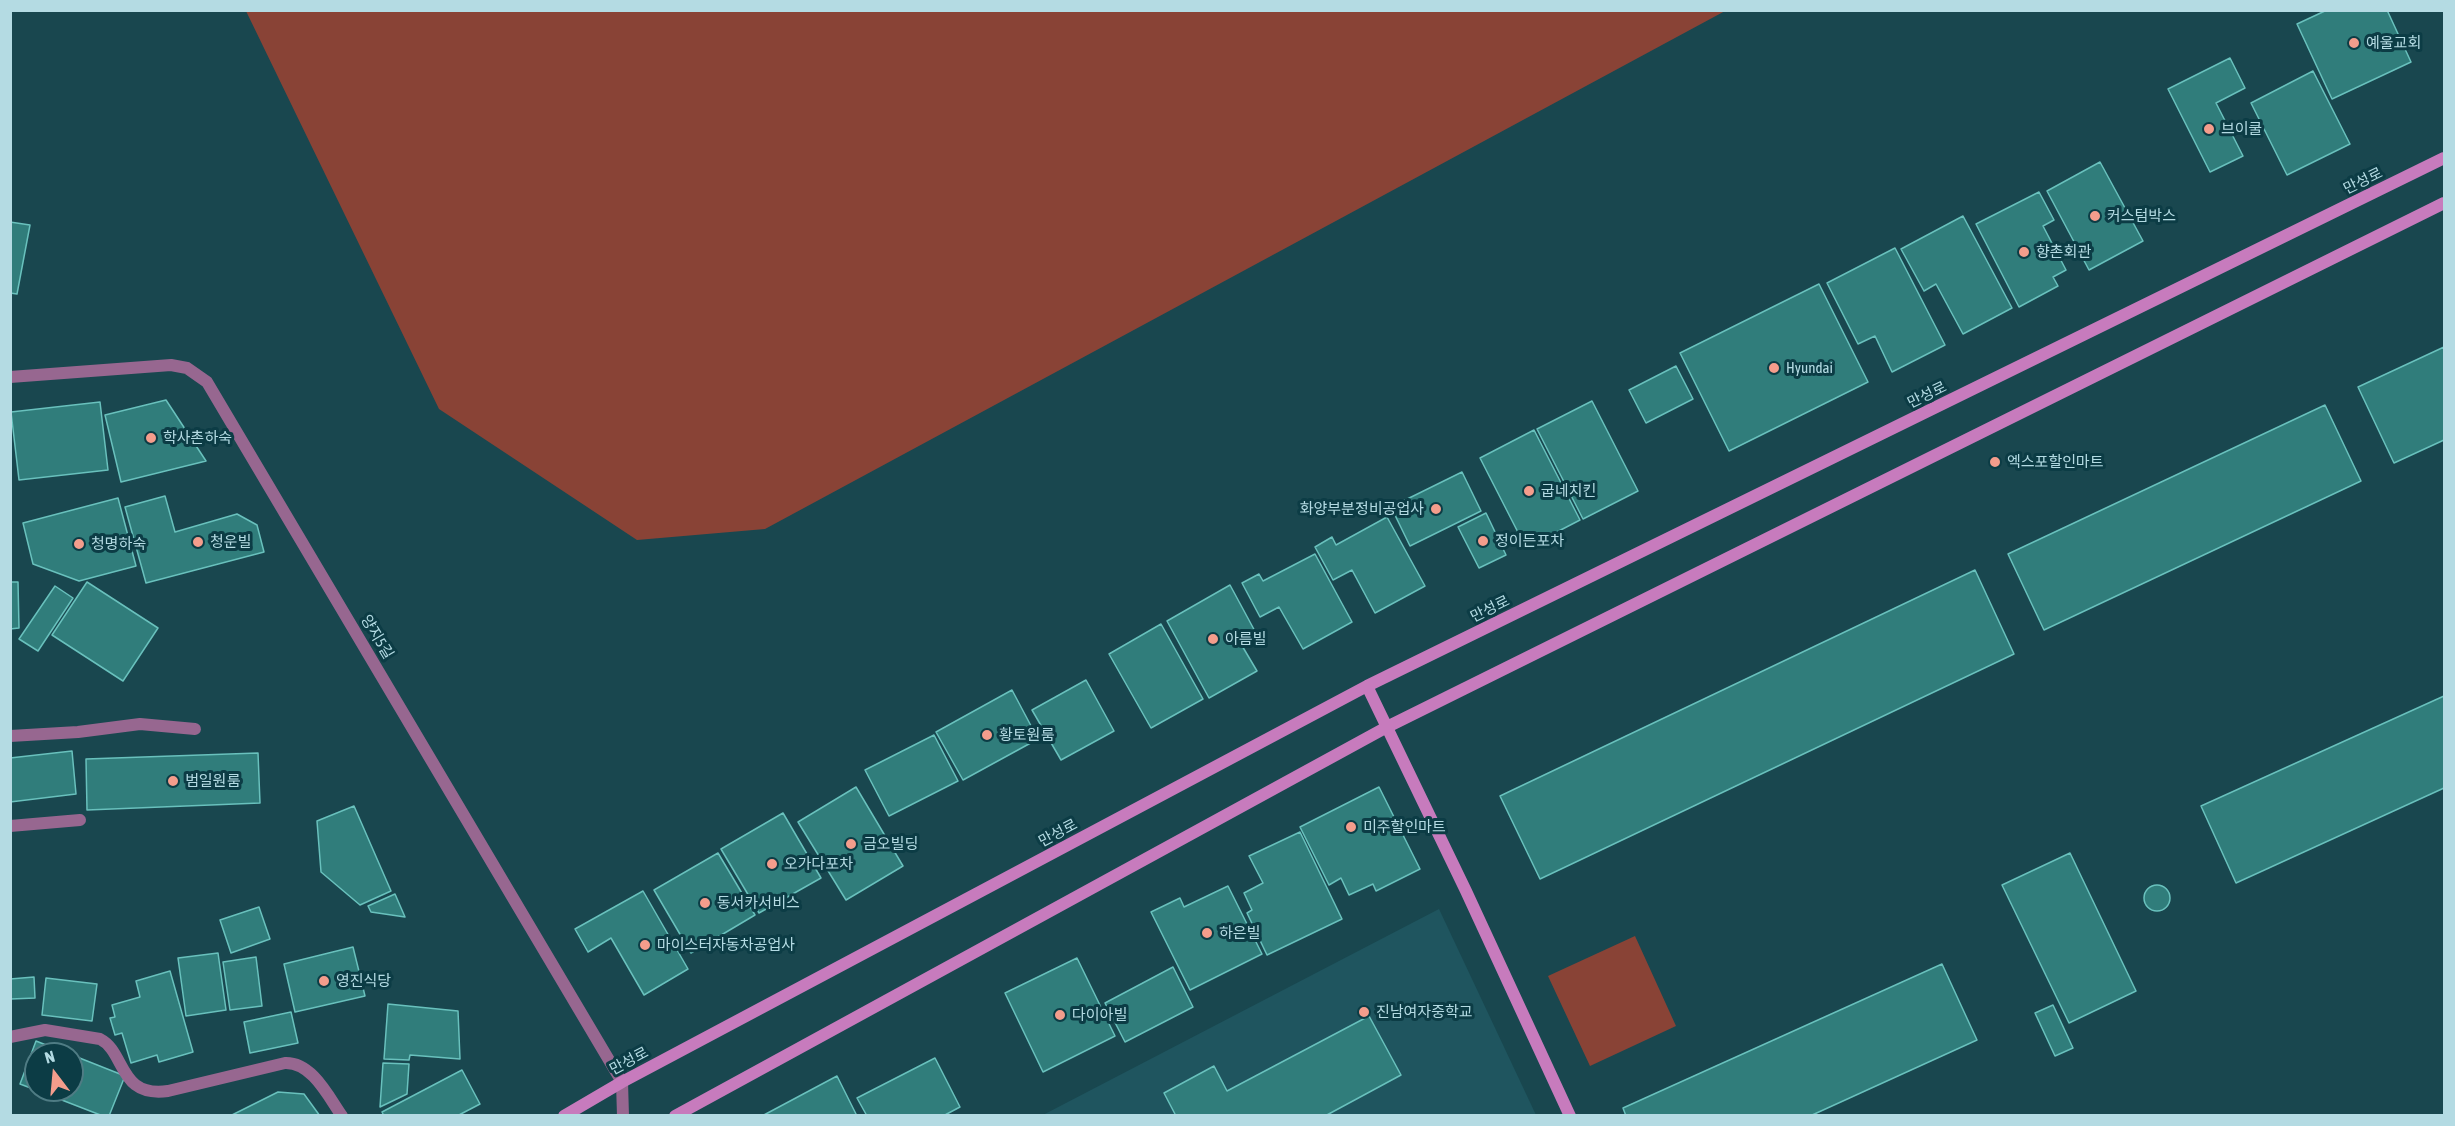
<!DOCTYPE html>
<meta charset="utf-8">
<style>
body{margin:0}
#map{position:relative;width:2455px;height:1126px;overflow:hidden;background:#19474f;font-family:"Asap Condensed",sans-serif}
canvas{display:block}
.frame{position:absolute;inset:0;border:12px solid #b4dbe3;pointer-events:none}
.north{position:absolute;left:24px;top:1042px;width:60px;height:60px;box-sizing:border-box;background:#0c3c45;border:2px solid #4f7c84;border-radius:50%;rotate:344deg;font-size:16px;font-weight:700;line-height:24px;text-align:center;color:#b4dbe3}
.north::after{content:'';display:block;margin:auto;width:21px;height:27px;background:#f49d8c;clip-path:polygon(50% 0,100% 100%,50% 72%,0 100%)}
</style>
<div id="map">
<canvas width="2455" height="1126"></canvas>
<div class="frame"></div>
<div class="north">N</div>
</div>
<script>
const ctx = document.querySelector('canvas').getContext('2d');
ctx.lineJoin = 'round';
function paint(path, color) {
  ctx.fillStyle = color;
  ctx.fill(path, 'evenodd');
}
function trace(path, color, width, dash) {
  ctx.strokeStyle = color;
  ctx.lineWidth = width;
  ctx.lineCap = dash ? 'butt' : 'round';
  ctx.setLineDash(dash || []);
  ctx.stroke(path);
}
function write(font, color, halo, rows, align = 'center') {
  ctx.font = font + ' "Asap Condensed","Noto Sans KR",sans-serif';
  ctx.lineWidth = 6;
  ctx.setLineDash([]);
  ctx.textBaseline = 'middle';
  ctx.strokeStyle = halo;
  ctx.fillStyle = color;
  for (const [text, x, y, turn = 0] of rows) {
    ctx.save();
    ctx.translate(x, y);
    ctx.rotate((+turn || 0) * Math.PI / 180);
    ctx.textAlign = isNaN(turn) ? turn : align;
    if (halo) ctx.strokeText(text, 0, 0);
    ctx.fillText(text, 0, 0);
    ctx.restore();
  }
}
const built = new Path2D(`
 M1439 909 1536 1115 1041 1116Z`);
const green = new Path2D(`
 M246 11H1725L765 529 637 540 439 409Z
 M1635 936 1676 1026 1590 1066 1548 976Z`);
const building = new Path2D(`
 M2327 10H2387L2411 62 2332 99 2297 24Z
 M2230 58 2245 88 2216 103 2243 156 2210 172 2168 89Z
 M2313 71 2350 144 2287 175 2251 103Z
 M2100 162 2143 241 2089 270 2047 191Z
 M2039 192 2054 220 2043 226 2066 270 2053 277 2058 286 2019 307 1976 224Z
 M1963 216 2012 308 1963 334 1936 284 1924 291 1901 249Z
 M10 222 30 225 17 294 10 293Z
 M1895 248 1945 345 1892 372 1875 336 1858 344 1827 283Z
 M1819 284 1868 382 1729 451 1680 353Z
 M2444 347V440L2394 463 2358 387Z
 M1676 366 1693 399 1646 423 1629 390Z
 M166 400 206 461 121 482 105 415Z
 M1592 401 1638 491 1583 519 1537 429Z
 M100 402 108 470 19 480 11 412Z
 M2325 405 2361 481 2044 630 2008 554Z
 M1534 430 1580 520 1526 548 1480 458Z
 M1462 472 1481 511 1410 546 1391 507Z
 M165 496 175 532 237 514 257 525 264 552 146 583 125 507Z
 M118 498 136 566 79 581 33 564 23 523Z
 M1486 513 1506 555 1479 568 1458 527Z
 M1387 517 1425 586 1375 613 1352 570 1333 580 1315 547 1332 537 1336 545Z
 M1315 554 1352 622 1303 649 1279 607 1260 617 1242 583 1259 574 1263 581Z
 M1975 570 2014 654 1540 879 1500 796Z
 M10 582H18L19 628 10 629Z
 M87 582 158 628 123 681 52 635Z
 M1230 585 1257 635 1241 644 1257 671 1209 698 1167 621Z
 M55 586 73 598 38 651 19 639Z
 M1161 624 1203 699 1151 728 1109 654Z
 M1086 680 1114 731 1061 760 1032 710Z
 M1012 690 1038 739 963 780 936 732Z
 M2444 696V788L2236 883 2201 806Z
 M934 735 958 781 889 816 865 770Z
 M72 751 76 794 10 802V758Z
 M258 753 260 803 87 810 86 759Z
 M856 787 903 866 846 900 798 822Z
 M1379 787 1420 869 1376 891 1373 884 1349 895 1341 878 1329 885 1300 827Z
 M354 806 391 891 360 905 321 872 317 821Z
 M783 813 821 878 759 913 721 849Z
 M1300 832 1342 919 1267 955 1247 913 1252 910 1244 893 1263 883 1249 856Z
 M718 853 755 915 691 953 654 890Z
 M2070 853 2136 991 2069 1023 2002 885Z
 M2144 898a13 13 0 1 1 26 0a13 13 0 1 1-26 0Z
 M1228 886 1262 954 1190 990 1151 912 1180 898 1184 907Z
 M643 891 688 969 644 995 611 938 588 952 575 929Z
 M395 894 405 917 371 912 368 906Z
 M259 907 270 939 231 953 220 920Z
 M353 947 365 996 295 1012 284 964Z
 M218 953 226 1010 186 1016 178 958Z
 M256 957 262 1006 230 1010 223 962Z
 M1077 958 1115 1036 1043 1072 1005 993Z
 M1942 964 1977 1040 1810 1116H1626L1623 1108Z
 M1173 967 1193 1007 1125 1042 1105 1003Z
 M170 971 193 1052 159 1062 157 1055 131 1063 122 1033 115 1035 110 1018 115 1017 112 1005 140 997 136 981Z
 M34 977 35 998 11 999 10 979Z
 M46 978 97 984 92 1021 42 1015Z
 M388 1004 458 1011 460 1059 410 1055 409 1060 384 1059Z
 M2053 1005 2073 1048 2055 1056 2035 1013Z
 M291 1012 298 1043 250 1053 244 1022Z
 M1369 1016 1401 1075 1325 1116H1176L1164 1093 1214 1066 1227 1091Z
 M36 1041 69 1054H36V1090L20 1084Z
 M72 1055 125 1076 109 1116H103L36 1090H72Z
 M935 1058 960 1107 943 1116H867L857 1098Z
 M383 1063 409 1064 407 1094 380 1107Z
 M462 1070 480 1104 457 1116H384L382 1112Z
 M837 1076 857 1116H762Z
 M278 1092 304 1094 320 1116H230Z`);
const lane = new Path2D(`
 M10 736 78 732 140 724 195 729
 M10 826 80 820
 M10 1037 45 1030 100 1039C126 1052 118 1098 168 1091L285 1063C312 1062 328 1096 342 1116`);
const street = new Path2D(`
 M10 377 171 365 187 368 207 382 622 1082 623 1116`);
const secondary = new Path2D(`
 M1367 686 1466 891 1570 1116
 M564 1116 622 1082 1367 686 2444 158
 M675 1116 1387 727 2444 203`);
const markers = [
 [2354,43,6,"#f49d8c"],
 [2209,129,6,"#f49d8c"],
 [2095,216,6,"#f49d8c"],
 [2024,252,6,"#f49d8c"],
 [1774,368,6,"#f49d8c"],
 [151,438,6,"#f49d8c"],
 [1995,462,6,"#f49d8c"],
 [1529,491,6,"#f49d8c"],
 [1436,509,6,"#f49d8c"],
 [1483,541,6,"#f49d8c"],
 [198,542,6,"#f49d8c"],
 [79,544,6,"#f49d8c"],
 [1213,639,6,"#f49d8c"],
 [987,735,6,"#f49d8c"],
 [173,781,6,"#f49d8c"],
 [1351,827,6,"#f49d8c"],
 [851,844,6,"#f49d8c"],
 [772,864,6,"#f49d8c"],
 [705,903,6,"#f49d8c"],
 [1207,933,6,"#f49d8c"],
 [645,945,6,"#f49d8c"],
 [324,981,6,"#f49d8c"],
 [1364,1012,6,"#f49d8c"],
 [1060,1015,6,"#f49d8c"]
];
const poiNames = [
 ["예울교회",2366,43],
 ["브이쿨",2221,129],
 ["커스텀박스",2107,216],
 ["향촌회관",2036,252],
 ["Hyundai",1786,368],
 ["학사촌하숙",163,438],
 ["엑스포할인마트",2007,462],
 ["굽네치킨",1541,491],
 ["화양부분정비공업사",1424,509,"right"],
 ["정이든포차",1495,541],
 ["청운빌",210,542],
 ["청명하숙",91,544],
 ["아름빌",1225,639],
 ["황토원룸",999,735],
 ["범일원룸",185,781],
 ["미주할인마트",1363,827],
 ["금오빌딩",863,844],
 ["오가다포차",784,864],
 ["동서카서비스",717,903],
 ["하은빌",1219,933],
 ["마이스터자동차공업사",657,945],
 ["영진식당",336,981],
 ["진남여자중학교",1376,1012],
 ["다이아빌",1072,1015]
];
const streetNames = [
 ["만성로",2363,181,-26],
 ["만성로",1927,395,-26],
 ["만성로",1490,609,-26],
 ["양지5길",377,637,59],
 ["만성로",1058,833,-28],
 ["만성로",629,1061,-28]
];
paint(built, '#1f555f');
paint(green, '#894336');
paint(building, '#307d7b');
trace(building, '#69c1bd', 1.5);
trace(lane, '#976790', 12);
trace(street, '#976790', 12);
trace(secondary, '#c77bbd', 12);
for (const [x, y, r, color] of markers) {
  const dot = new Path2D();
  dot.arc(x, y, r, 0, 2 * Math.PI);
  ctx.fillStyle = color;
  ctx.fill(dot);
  trace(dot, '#0c3c45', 2);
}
write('15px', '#b4dbe3', '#0c3c45', poiNames, 'left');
write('15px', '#b4dbe3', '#0c3c45', streetNames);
</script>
